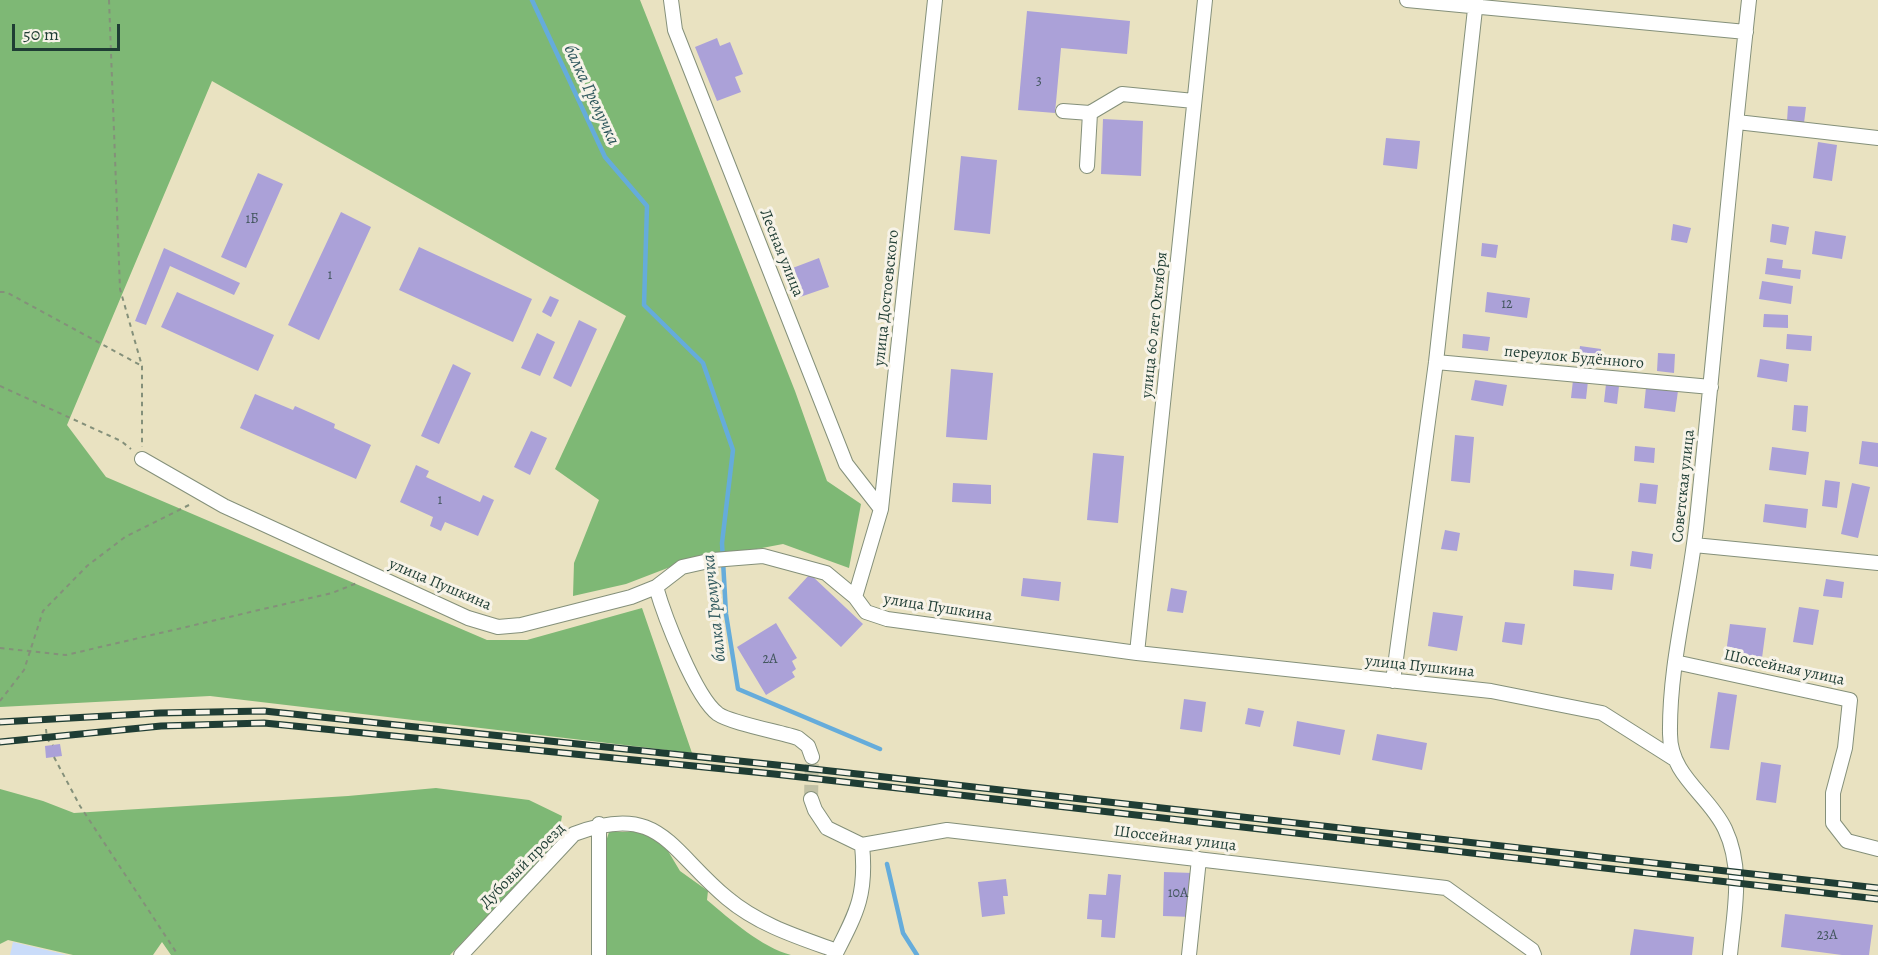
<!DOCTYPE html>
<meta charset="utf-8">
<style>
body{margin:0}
#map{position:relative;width:1878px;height:955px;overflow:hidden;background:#e9e2c1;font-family:Alegreya,serif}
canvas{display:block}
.scale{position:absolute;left:12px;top:24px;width:108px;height:27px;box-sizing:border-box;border:3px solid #1f3d34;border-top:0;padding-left:8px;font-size:18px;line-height:21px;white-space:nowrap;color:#1f3d34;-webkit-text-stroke:4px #f7f3e8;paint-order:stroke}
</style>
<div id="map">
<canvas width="1878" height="955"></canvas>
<div class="scale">50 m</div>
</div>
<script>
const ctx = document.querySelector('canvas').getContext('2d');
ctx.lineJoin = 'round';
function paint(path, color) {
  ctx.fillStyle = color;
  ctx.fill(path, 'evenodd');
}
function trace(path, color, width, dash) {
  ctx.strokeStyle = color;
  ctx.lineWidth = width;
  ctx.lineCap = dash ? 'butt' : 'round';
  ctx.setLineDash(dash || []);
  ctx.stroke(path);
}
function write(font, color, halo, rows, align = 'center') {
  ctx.font = font + ' Alegreya,serif';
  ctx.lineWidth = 6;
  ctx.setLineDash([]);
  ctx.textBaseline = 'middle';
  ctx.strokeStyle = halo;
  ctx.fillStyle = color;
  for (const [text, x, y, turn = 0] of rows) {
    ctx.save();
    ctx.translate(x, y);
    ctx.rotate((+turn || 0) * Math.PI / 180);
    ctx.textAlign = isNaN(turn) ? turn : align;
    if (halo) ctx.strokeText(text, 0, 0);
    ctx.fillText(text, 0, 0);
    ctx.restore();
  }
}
const built = new Path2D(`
 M13 942 67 955H10Z`);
const forest = new Path2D(`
 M0 0H640L795 391 827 481 861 504 849 568 783 544 678 564 626 584 573 596 574 563 599 500 555 469 626 316 212 81 67 425 106 477 487 640H527L642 608 692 753 210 696 0 707Z
 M436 788 529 800 562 816 557 843 450 955H171L162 942 153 955H73L8 940 0 944V789L43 801 74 813 348 796Z
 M609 832H641L662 841 680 871 708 891 707 900C731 920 761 947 791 955H602L603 851Z`);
const stream = new Path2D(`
 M532 0 605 157 647 206 644 305 703 363 733 450 722 543 726 614 738 689 880 749
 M887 864 903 933 917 955`);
const building = new Path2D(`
 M1027 11 1130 21 1127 54 1061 48 1055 113 1018 110Z
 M717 38 720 46 730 42 743 74 735 77 741 92 717 101 695 47Z
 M1788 106 1806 107 1804 123 1787 121Z
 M1103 119 1143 121 1141 176 1101 174Z
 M1386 138 1420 141 1417 169 1383 165Z
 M1818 142 1837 145 1832 181 1813 178Z
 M961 156 997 160 990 234 954 230Z
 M258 173 283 184 246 268 221 257Z
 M341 212 371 227 319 340 288 325Z
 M1673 224 1691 228 1687 243 1671 240Z
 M1772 224 1789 227 1786 245 1770 242Z
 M1815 231 1846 236 1842 259 1812 254Z
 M1482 243 1498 245 1496 258 1481 256Z
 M419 247 532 299 513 342 399 290Z
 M164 248 240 283 234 295 170 266 146 325 135 321Z
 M819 258 829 287 800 297 790 269Z
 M1767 258 1783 260 1782 268 1801 270 1800 279 1765 274Z
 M1762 281 1793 286 1791 304 1759 299Z
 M177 292 274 335 258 371 161 327Z
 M1487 292 1530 298 1527 318 1485 312Z
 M550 296 559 300 551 317 542 312Z
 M1764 314 1788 315V328L1763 327Z
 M579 320 597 329 571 387 553 378Z
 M537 333 555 342 540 376 521 368Z
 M1463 334 1490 337 1488 351 1462 348Z
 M1787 334 1812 336 1811 351 1786 349Z
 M1580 346 1601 349 1599 365 1578 363Z
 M1658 353 1675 354 1674 373 1657 371Z
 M1760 359 1789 364 1787 382 1757 377Z
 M453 364 471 373 439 444 421 436Z
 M951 369 993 373 987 440 946 437Z
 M1475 380 1507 385 1503 406 1471 400Z
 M1573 380 1588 381 1586 399 1571 398Z
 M1606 384 1619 386 1617 404 1604 402Z
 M1646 387 1678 391 1675 412 1644 408Z
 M255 394 293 410 295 406 335 424 334 428 371 445 356 479 240 428Z
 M1794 405 1808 406 1806 432 1792 430Z
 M531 431 547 438 530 475 514 467Z
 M1455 435 1474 437 1470 483 1451 481Z
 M1862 441 1878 443V467L1859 464Z
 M1635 446 1655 448 1654 463 1634 461Z
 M1772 447 1809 452 1806 475 1769 470Z
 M1093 453 1124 456 1118 523 1087 520Z
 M416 465 429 471 426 477 480 502 483 495 494 500 478 536 445 522 441 531 430 526 433 517 400 502Z
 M1825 480 1840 482 1837 508 1822 506Z
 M953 483 991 485V504L952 502Z
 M1640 483 1658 485 1656 504 1638 502Z
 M1852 483 1870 487 1858 538 1841 534Z
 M1765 504 1808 509 1806 528 1763 522Z
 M1445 530 1460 533 1457 551 1441 549Z
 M1632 551 1653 554 1651 569 1630 566Z
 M1574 570 1614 574 1612 590 1573 586Z
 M810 574 863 624 841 647 788 598Z
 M1023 578 1061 582 1059 601 1021 596Z
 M1826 579 1844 582 1842 598 1823 596Z
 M1171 588 1187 591 1183 613 1167 611Z
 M1799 607 1819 610 1813 645 1793 642Z
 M1433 612 1463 616 1457 651 1428 646Z
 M1505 622 1525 624 1522 645 1502 642Z
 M776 623 797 658 792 661 796 669 792 672 795 677 766 695 737 647Z
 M1730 624 1766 628 1762 658 1726 653Z
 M1718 692 1737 695 1729 750 1710 748Z
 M1184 699 1206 702 1202 732 1180 729Z
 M1248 708 1264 711 1260 727 1245 724Z
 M1297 721 1345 730 1340 755 1293 746Z
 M1377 734 1427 743 1422 770 1372 760Z
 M60 744 62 756 46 758 45 746Z
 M1761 762 1781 765 1776 803 1756 800Z
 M1164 872 1193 873 1192 917 1163 916Z
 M1108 874 1121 875 1115 938 1101 937 1102 920 1087 919 1089 894 1106 895Z
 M1006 879 1008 896H1003L1005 914 982 917 978 882Z
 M1785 914 1873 925 1869 955H1842L1781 947Z
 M1634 929 1694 937 1692 955H1630Z`);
const minorTunnel = new Path2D(`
 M811 799 812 757`);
const path = new Path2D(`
 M109 0 120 289 142 366V447
 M0 292H6L142 366
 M0 386 121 441 131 449
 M0 648 66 655 332 593 357 583
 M0 701 24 670 43 611 87 566 125 537 191 504
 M46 729 47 739 53 745
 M54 757 80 806 178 955`);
const minor = new Path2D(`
 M671 0 675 30 846 464 881 509
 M1407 0 1746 32
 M1063 111 1090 113
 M1737 122 1878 138
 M1087 166 1090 113 1122 94 1194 101
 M1436 362 1711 387
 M142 459 224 506 468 618 498 627 521 625 631 597 656 587 682 567 713 560 763 556 826 573 855 597 866 612 887 619 1137 653 1491 691 1602 713 1673 758
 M1694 545 1878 563
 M656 587C664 615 695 697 718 714 731 723 780 732 798 738L808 746 812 757
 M855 597 881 509 935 0
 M1137 653 1205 0
 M1675 662 1850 700 1845 748 1833 793V823L1847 841 1878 849
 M1393 681 1436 362 1476 0
 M811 799 815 810 827 828 862 845 947 830 1446 888 1532 950 1534 955
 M461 955 574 834C660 801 669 850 727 898 759 925 798 937 837 951
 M599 955V824
 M835 955C857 912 867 894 862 845
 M1189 955 1199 859
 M1730 955C1734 912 1744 869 1725 829 1709 795 1670 776 1670 734 1669 662 1690 591 1697 519 1715 346 1730 173 1749 0`);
const rail = new Path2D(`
 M0 722 160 713 264 711 777 765 1878 888
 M0 742 161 726 264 723 774 774 1878 899`);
const numberNames = [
 ["3",1039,82],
 ["1Б",252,220],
 ["1",330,276],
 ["12",1507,305],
 ["1",440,501],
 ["2А",770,660],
 ["10А",1178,894],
 ["23А",1827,936]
];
const streetNames = [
 ["Лесная улица",781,253,68],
 ["улица Достоевского",887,298,-84],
 ["улица 60 лет Октября",1155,325,-84],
 ["переулок Будённого",1574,358,5],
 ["Советская улица",1684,486,-84],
 ["улица Пушкина",440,585,23],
 ["улица Пушкина",938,608,9],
 ["улица Пушкина",1420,667,6],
 ["Шоссейная улица",1784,668,12],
 ["Шоссейная улица",1175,839,7],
 ["Дубовый проезд",523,866,-45]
];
const waterNames = [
 ["балка Гремучка",591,95,65],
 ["балка Гремучка",715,608,-96]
];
paint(built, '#cadcf9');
paint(forest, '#7eb875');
trace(stream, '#65acdb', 4.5);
paint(building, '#aba1d8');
trace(minorTunnel, '#c1c1a5', 14, [14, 7]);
trace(minor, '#84907a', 16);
trace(path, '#84907a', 2, [4.5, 4.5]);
trace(minor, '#fff', 14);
trace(rail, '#1f3d34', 7);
trace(rail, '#f7f3e8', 4.5, [14]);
write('14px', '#42565d', null, numberNames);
write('16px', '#1f3d34', '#f7f3e8', streetNames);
write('italic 18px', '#30595e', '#f7f3e8', waterNames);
</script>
